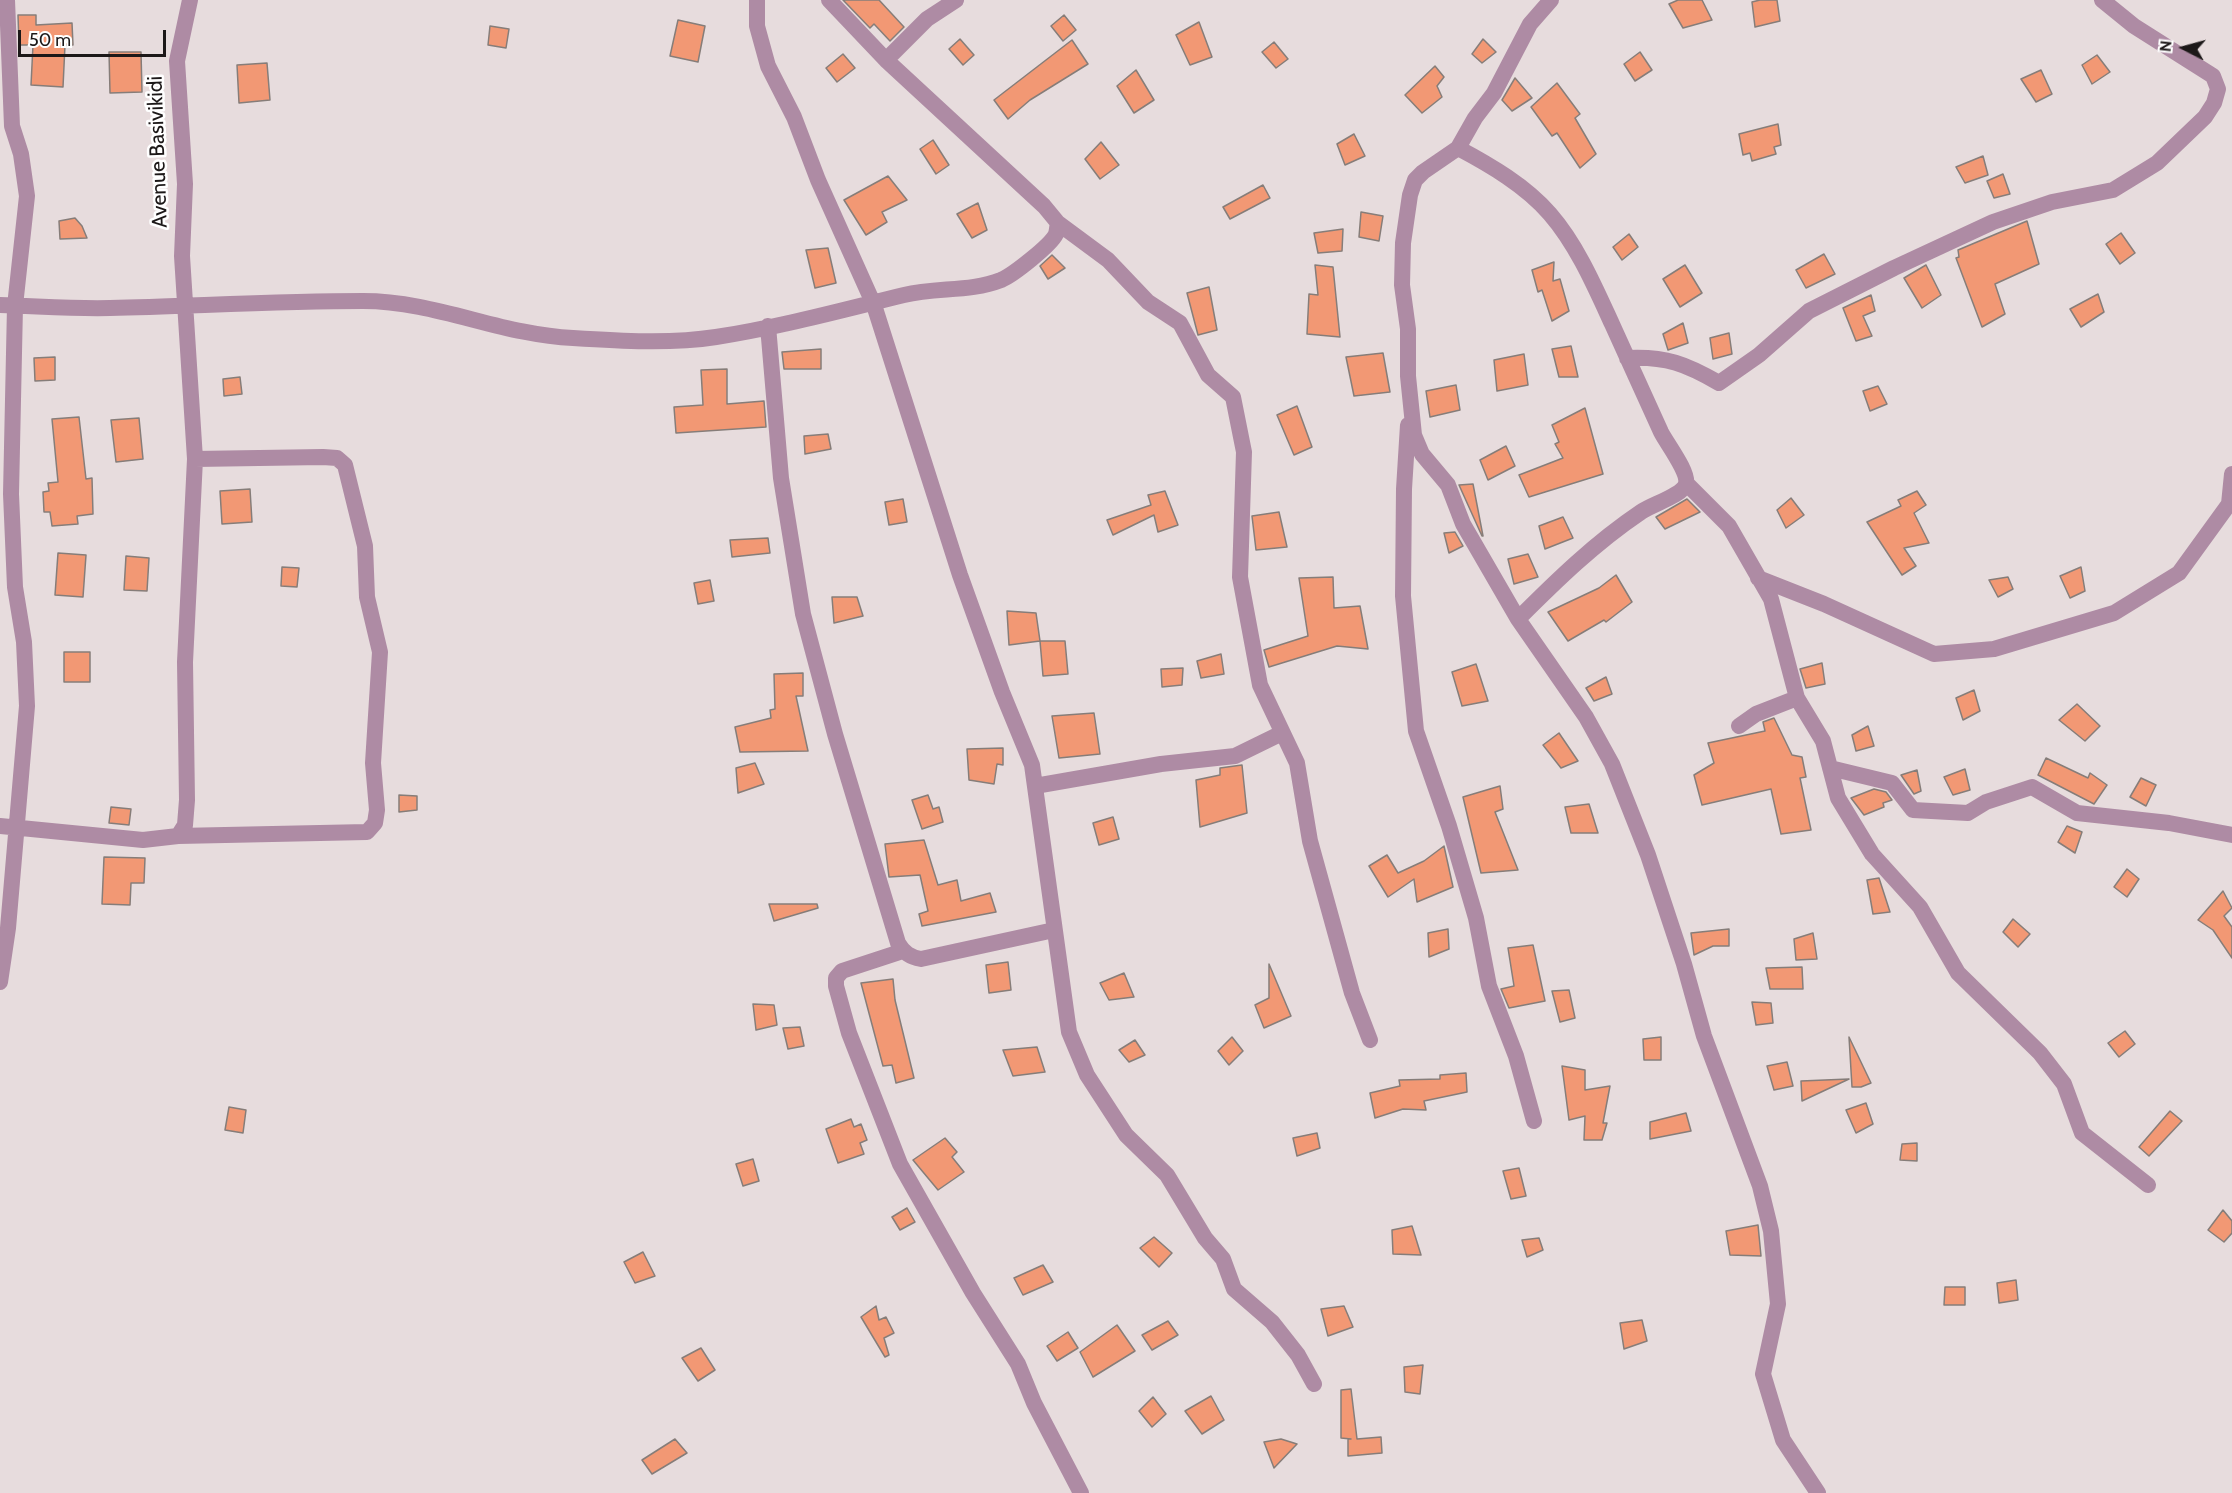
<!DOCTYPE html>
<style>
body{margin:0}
#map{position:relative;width:2232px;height:1493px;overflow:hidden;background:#e7dcdd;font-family:Cabin,sans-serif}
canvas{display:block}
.north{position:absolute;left:2154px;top:18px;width:60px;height:60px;-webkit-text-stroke:4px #fff;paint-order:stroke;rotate:276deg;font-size:16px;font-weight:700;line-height:24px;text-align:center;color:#1c1818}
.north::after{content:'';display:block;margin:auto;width:21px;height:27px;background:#1c1818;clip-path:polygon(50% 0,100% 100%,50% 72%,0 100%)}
.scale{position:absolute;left:18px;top:30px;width:148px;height:27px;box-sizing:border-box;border:3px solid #1c1818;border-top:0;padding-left:8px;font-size:18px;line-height:21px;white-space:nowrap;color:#1c1818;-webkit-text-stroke:4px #fff;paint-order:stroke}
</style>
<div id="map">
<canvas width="2232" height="1493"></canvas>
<div class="north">N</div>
<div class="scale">50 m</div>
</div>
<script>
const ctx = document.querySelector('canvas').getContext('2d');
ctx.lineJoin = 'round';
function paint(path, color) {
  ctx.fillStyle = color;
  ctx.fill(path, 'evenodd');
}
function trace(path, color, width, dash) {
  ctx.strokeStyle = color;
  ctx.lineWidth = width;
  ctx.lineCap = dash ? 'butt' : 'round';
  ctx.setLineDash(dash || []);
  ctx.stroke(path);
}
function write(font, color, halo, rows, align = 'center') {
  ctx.font = font + ' Cabin,sans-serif';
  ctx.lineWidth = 5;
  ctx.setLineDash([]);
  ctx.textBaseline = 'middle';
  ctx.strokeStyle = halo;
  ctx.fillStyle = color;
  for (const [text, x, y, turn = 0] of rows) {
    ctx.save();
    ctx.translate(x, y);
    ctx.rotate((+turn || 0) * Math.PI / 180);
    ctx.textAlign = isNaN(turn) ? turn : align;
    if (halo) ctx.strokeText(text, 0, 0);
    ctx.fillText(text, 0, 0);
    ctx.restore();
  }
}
const building = new Path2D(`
 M843 0H879L904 27 890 41 874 24 870 28Z
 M1678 0H1702L1712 20 1683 28 1669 4Z
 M1760 0H1777L1780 21 1755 27 1752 2Z
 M18 15H36V25L72 23 73 45H65L63 87 31 85 33 45H19Z
 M1064 15 1076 30 1063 41 1051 26Z
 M678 20 705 26 698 62 670 56Z
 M1199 22 1212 57 1190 65 1176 35Z
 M490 26 509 29 506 48 488 45Z
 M960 39 974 55 963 65 949 49Z
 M1483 39 1496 52 1482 63 1472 54Z
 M1072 40 1088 64 1030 100 1008 119 994 100Z
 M1274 42 1288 59 1276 68 1262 52Z
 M109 52H141L142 92 110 93Z
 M1640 52 1652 70 1635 81 1624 64Z
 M843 54 855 68 837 82 826 68Z
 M2097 55 2110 72 2092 84 2082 65Z
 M267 63 270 100 239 103 237 65Z
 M1435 66 1444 77 1437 86 1442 97 1422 113 1405 95Z
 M1136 70 1154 100 1134 113 1117 86Z
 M2041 70 2052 94 2036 102 2021 79Z
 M1515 78 1532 98 1512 111 1502 100Z
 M1557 83 1580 114 1575 118 1596 154 1580 168 1557 133 1552 136 1531 107Z
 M1778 124 1781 145 1774 147 1776 154 1752 161 1750 153 1743 155 1739 134Z
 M1354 134 1365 156 1345 165 1337 144Z
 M933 140 949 165 936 174 920 149Z
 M1101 142 1119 165 1100 179 1085 159Z
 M1983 156 1988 175 1965 183 1956 167Z
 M2003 174 2010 194 1994 198 1987 181Z
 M888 176 907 200 882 212 887 222 866 235 844 200Z
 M1263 185 1270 198 1230 219 1223 207Z
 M978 203 987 230 972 238 957 214Z
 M1361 212 1383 216 1379 241 1359 237Z
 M75 218 82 226 87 238 60 239 59 221Z
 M2027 221 2039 264 1995 284 2005 314 1982 327 1956 258 1959 257 1958 250Z
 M1343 229 1342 251 1318 253 1314 233Z
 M2121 233 2135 253 2120 264 2106 244Z
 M1629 234 1638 247 1622 260 1613 247Z
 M828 248 836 283 815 288 806 250Z
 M1824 254 1835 274 1806 288 1796 270Z
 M1052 255 1065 268 1048 279 1040 266Z
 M1554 262 1553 281 1560 279 1569 311 1552 321 1542 290 1538 292 1532 270Z
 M1315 265 1333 267 1340 337 1307 334 1309 294 1318 295Z
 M1685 265 1702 293 1680 307 1663 279Z
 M1926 265 1941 295 1922 308 1904 278Z
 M1209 287 1217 330 1198 335 1187 293Z
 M2098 294 2104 312 2081 327 2070 309Z
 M1871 295 1875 311 1863 316 1872 336 1856 341 1843 308Z
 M1683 323 1688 343 1668 350 1663 334Z
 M1729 333 1732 354 1713 359 1710 338Z
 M1571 346 1578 377H1559L1552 349Z
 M821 349V369H784L782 352Z
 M1383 353 1390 392 1354 396 1346 357Z
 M1524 354 1528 385 1497 391 1494 360Z
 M55 357V380L35 381 34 358Z
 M727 369V404L764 401 766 427 676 433 674 407 703 405 701 370Z
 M240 377 242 394 224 396 223 379Z
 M1456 385 1460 410 1430 417 1426 391Z
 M1878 386 1887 404 1870 411 1863 391Z
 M1297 406 1312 447 1294 455 1277 415Z
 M1585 408 1603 474 1529 497 1519 475 1563 458 1555 444 1559 442 1552 425Z
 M79 417 86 479 92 478 93 514 77 516 78 524 52 526 50 512H44L43 492 49 491 48 483 58 482 52 419Z
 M139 418 143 459 116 462 111 420Z
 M828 434 831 449 805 454 804 436Z
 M1506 446 1515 466 1488 480 1480 460Z
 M1473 484 1483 536H1482L1459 485Z
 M250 489 252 522 222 524 220 491Z
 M1165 491 1178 525 1158 532 1154 515 1113 535 1107 520 1151 505 1148 495Z
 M1917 491 1926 505 1914 513 1929 543 1904 548 1916 566 1902 575 1867 522 1901 506 1898 500Z
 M1791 498 1804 515 1786 528 1777 510Z
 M903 499 907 522 889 525 885 502Z
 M1687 499 1700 512 1665 529 1656 517Z
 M1279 512 1287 547 1256 550 1252 516Z
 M1563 517 1573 538 1545 549 1539 526Z
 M1455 532 1463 546 1449 553 1444 533Z
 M768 538 770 553 732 557 730 540Z
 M58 553 86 555 83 597 55 595Z
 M1528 554 1538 577 1514 584 1508 559Z
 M126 556 149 558 147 591 124 590Z
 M282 567 299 568 297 587 281 586Z
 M2081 567 2085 591 2070 598 2060 576Z
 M1616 575 1632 602 1606 622 1604 620 1568 641 1548 612 1599 588Z
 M1333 577 1334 608 1360 606 1368 649 1337 646 1269 667 1264 650 1308 636 1299 578Z
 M2008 577 2013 589 1998 597 1989 580Z
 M710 580 714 601 698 604 694 583Z
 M832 597H857L863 616 834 623Z
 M1007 611 1036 613 1040 641 1009 645Z
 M1040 641H1065L1068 674 1043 676Z
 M64 652H90V682H64Z
 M1221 654 1224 674 1201 678 1197 661Z
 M1822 663 1825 684 1806 688 1800 669Z
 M1476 664 1488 701 1462 706 1452 672Z
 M1183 668 1182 685 1162 687 1161 669Z
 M803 673V696H796L808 751 740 752 735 727 771 718 770 710 775 709 774 674Z
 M1606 677 1612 694 1594 701 1586 688Z
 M1974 690 1980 711 1963 720 1956 698Z
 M2077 704 2100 726 2085 741 2059 720Z
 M1094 713 1100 754 1059 758 1052 716Z
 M1774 718 1792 755 1802 757 1806 777 1800 778 1811 830 1781 834 1771 789 1702 805 1694 775 1714 763 1708 743 1765 731 1763 722Z
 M1868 726 1874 746 1856 751 1852 735Z
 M1559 733 1578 761 1561 768 1543 745Z
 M1003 748V765L997 764 994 784 969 780 967 749Z
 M2046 758 2088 778 2090 773 2107 785 2094 804 2038 775Z
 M755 763 764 784 738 793 736 768Z
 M1242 765 1247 813 1200 827 1196 780 1220 775V768Z
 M1965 769 1970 790 1953 795 1944 777Z
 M1917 770 1921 791 1914 794 1901 775Z
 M2141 778 2156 785 2146 806 2130 797Z
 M1500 786 1503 809 1495 812 1518 870 1481 873 1463 797Z
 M1874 789 1886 792 1892 800 1883 803 1884 807 1864 815 1851 798Z
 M399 795 417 796V810L399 812Z
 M928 795 933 809 939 807 943 822 922 829 912 800Z
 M1589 804 1598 833H1571L1565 807Z
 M111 807 131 809 129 825 109 823Z
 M1113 817 1119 839 1099 845 1093 823Z
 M2067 826 2082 832 2075 853 2058 842Z
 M924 840 938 885 957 880 961 901 990 893 996 912 922 926 919 914 928 911 920 875 889 877 885 844Z
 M1444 846 1453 887 1417 902 1414 879 1388 897 1369 866 1387 855 1398 873 1424 861Z
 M104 857 145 858 144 883H131L130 905 102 904Z
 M2127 869 2139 879 2127 897 2114 887Z
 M1879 878 1890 912 1873 914 1867 880Z
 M2223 891 2232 908 2224 916 2232 927V958L2213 930 2198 920Z
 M769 904H817L818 908 774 921Z
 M2013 919 2030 934 2018 947 2003 932Z
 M1448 929 1449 949 1429 957 1428 933Z
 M1729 929V946H1713L1694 955 1691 933Z
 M1813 933 1817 959 1796 960 1794 939Z
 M1533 945 1545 1001 1509 1008 1501 989 1514 986 1508 948Z
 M1008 962 1011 990 989 993 986 965Z
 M1269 964 1291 1016 1264 1028 1255 1005 1269 998Z
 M1802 967 1803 989H1770L1766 968Z
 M1124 973 1134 997 1109 1000 1100 983Z
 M893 979 895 1000 914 1078 896 1083 892 1065 883 1066 861 983Z
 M1569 990 1575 1018 1560 1022 1552 991Z
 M1752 1002 1771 1003 1773 1023 1756 1025Z
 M753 1004 774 1005 777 1025 756 1030Z
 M800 1027 804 1046 788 1049 783 1028Z
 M2125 1031 2135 1044 2119 1057 2108 1043Z
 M1232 1037 1243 1051 1229 1065 1218 1051Z
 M1661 1037V1060H1644L1643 1039Z
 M1849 1037 1871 1083 1861 1087H1852Z
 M1135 1040 1145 1055 1129 1062 1119 1050Z
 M1037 1047 1045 1072 1013 1076 1003 1050Z
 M1787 1062 1793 1086 1774 1090 1767 1066Z
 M1562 1066 1585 1070V1090L1610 1086 1603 1123H1607L1602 1140H1584L1585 1116 1569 1120Z
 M1466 1073 1467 1092 1424 1101 1426 1110 1403 1109 1375 1118 1370 1093 1400 1086 1399 1080 1440 1079V1075Z
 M1849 1079 1802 1101 1801 1081Z
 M1866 1103 1873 1124 1856 1133 1846 1110Z
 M229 1107 246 1110 243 1133 225 1130Z
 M2170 1111 2182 1121 2149 1156 2139 1147Z
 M1686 1113 1691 1131 1650 1139V1122Z
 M851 1119 854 1127 861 1124 867 1140 860 1143 864 1154 838 1163 826 1129Z
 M1317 1133 1320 1148 1297 1156 1293 1138Z
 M945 1138 957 1152 952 1157 964 1172 938 1190 913 1160Z
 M1917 1143V1161L1900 1160 1902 1144Z
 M753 1159 759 1181 743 1186 736 1164Z
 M1519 1168 1526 1196 1511 1199 1503 1171Z
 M907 1208 915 1222 900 1230 892 1217Z
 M2223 1210 2232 1221V1233L2224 1242 2208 1230Z
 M1758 1225 1761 1256 1730 1255 1726 1231Z
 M1412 1226 1421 1255 1393 1254 1392 1230Z
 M1154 1237 1172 1253 1159 1267 1140 1248Z
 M1539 1238 1543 1250 1527 1257 1522 1240Z
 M643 1252 655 1276 635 1283 624 1262Z
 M1043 1265 1053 1282 1023 1295 1014 1278Z
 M2016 1280 2018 1300 1999 1303 1997 1283Z
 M1945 1287H1965V1305H1944Z
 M876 1306 879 1320 886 1317 894 1333 884 1338 889 1355 885 1357 861 1317Z
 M1344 1306 1353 1327 1328 1336 1321 1309Z
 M1642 1320 1647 1341 1624 1349 1620 1323Z
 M1168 1321 1178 1335 1152 1350 1142 1335Z
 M1117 1325 1135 1351 1093 1377 1080 1352Z
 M1068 1332 1078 1348 1057 1361 1047 1346Z
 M701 1348 715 1370 698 1381 682 1358Z
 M1423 1365 1420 1394 1405 1392 1404 1367Z
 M1351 1389 1357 1439 1381 1437 1382 1453 1348 1456V1439H1351L1341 1438V1390Z
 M1211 1396 1224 1420 1202 1434 1185 1411Z
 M1153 1397 1166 1414 1152 1427 1139 1411Z
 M675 1439 687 1453 652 1474 642 1460Z
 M1281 1439 1297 1444 1274 1468 1264 1442Z`);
const street = new Path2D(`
 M757 0V26L768 66 794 117 818 180 874 305 960 575 1002 692 1032 765 1069 1032 1087 1075 1126 1135 1167 1175 1205 1238 1223 1259 1234 1289 1272 1322 1298 1355 1314 1384
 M1551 0 1530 24 1494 93 1475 118 1458 148 1423 172 1415 180 1410 195 1403 243 1402 285 1408 329V376L1414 435 1422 454 1448 485 1463 524 1518 619 1586 717 1612 764 1648 855 1684 964 1704 1036 1760 1186 1771 1231 1778 1304 1763 1374 1783 1440 1818 1493
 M886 60 927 19 956 0
 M1458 148C1490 165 1526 186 1550 214 1577 245 1595 287 1612 324 1628 360 1645 396 1661 432 1667 444 1689 472 1686 484 1682 496 1652 504 1641 512 1595 543 1557 580 1518 619
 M1058 223 1108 260 1148 302 1180 323 1208 375 1233 397 1244 452 1240 577 1260 685 1297 763 1310 841 1352 993 1370 1040
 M0 305C37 306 73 309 110 308 194 306 279 301 363 301 436 301 501 335 573 338 620 341 671 344 716 337 780 327 842 310 904 295 937 287 970 292 1001 280 1013 275 1051 245 1056 234 1057 231 1057 227 1058 223L1044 206 886 60 829 0
 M768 326 781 478 803 614 835 734 898 943C904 953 910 957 921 959L1054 930
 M1627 358C1666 356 1686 364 1719 383L1759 355 1809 311 1894 268 1993 222 2052 202 2113 190 2157 163 2205 117 2214 103 2218 89 2213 76 2134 26 2102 0
 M1408 425 1404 489 1403 596 1416 731 1449 826 1476 918 1489 986 1516 1056 1534 1121
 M1686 483 1729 526 1771 599 1797 698 1756 714 1739 726
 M1758 578 1824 604 1934 654 1994 649 2114 613 2179 573 2229 504 2232 474
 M1797 698 1823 741 1838 798 1872 854 1920 907 1958 973 2040 1053 2064 1084 2082 1133 2148 1185
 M1830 768 1892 783 1913 810 1968 813 1986 802 2032 787 2077 813 2169 823 2232 835
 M1035 786 1161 764 1235 756 1282 733
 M0 826 143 840 178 836 367 832 375 823 377 810 373 763 380 652 367 597 365 546 345 465 337 458 323 457 195 459
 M178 836 185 825 187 800 185 662 195 459 182 256 185 184 177 61 190 0
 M903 951 842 971 836 978V986L849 1033 900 1164 973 1293 1018 1364 1034 1403 1081 1493
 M0 982 8 928 27 706 24 642 15 587 11 494 15 306 27 196 21 154 12 126 7 0`);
const streetNames = [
 ["Avenue Basivikidi",158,152,-92]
];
paint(building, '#f29874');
trace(building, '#867d79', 1.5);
trace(street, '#ae8ba4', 16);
write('21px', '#1c1818', '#fff', streetNames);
</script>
